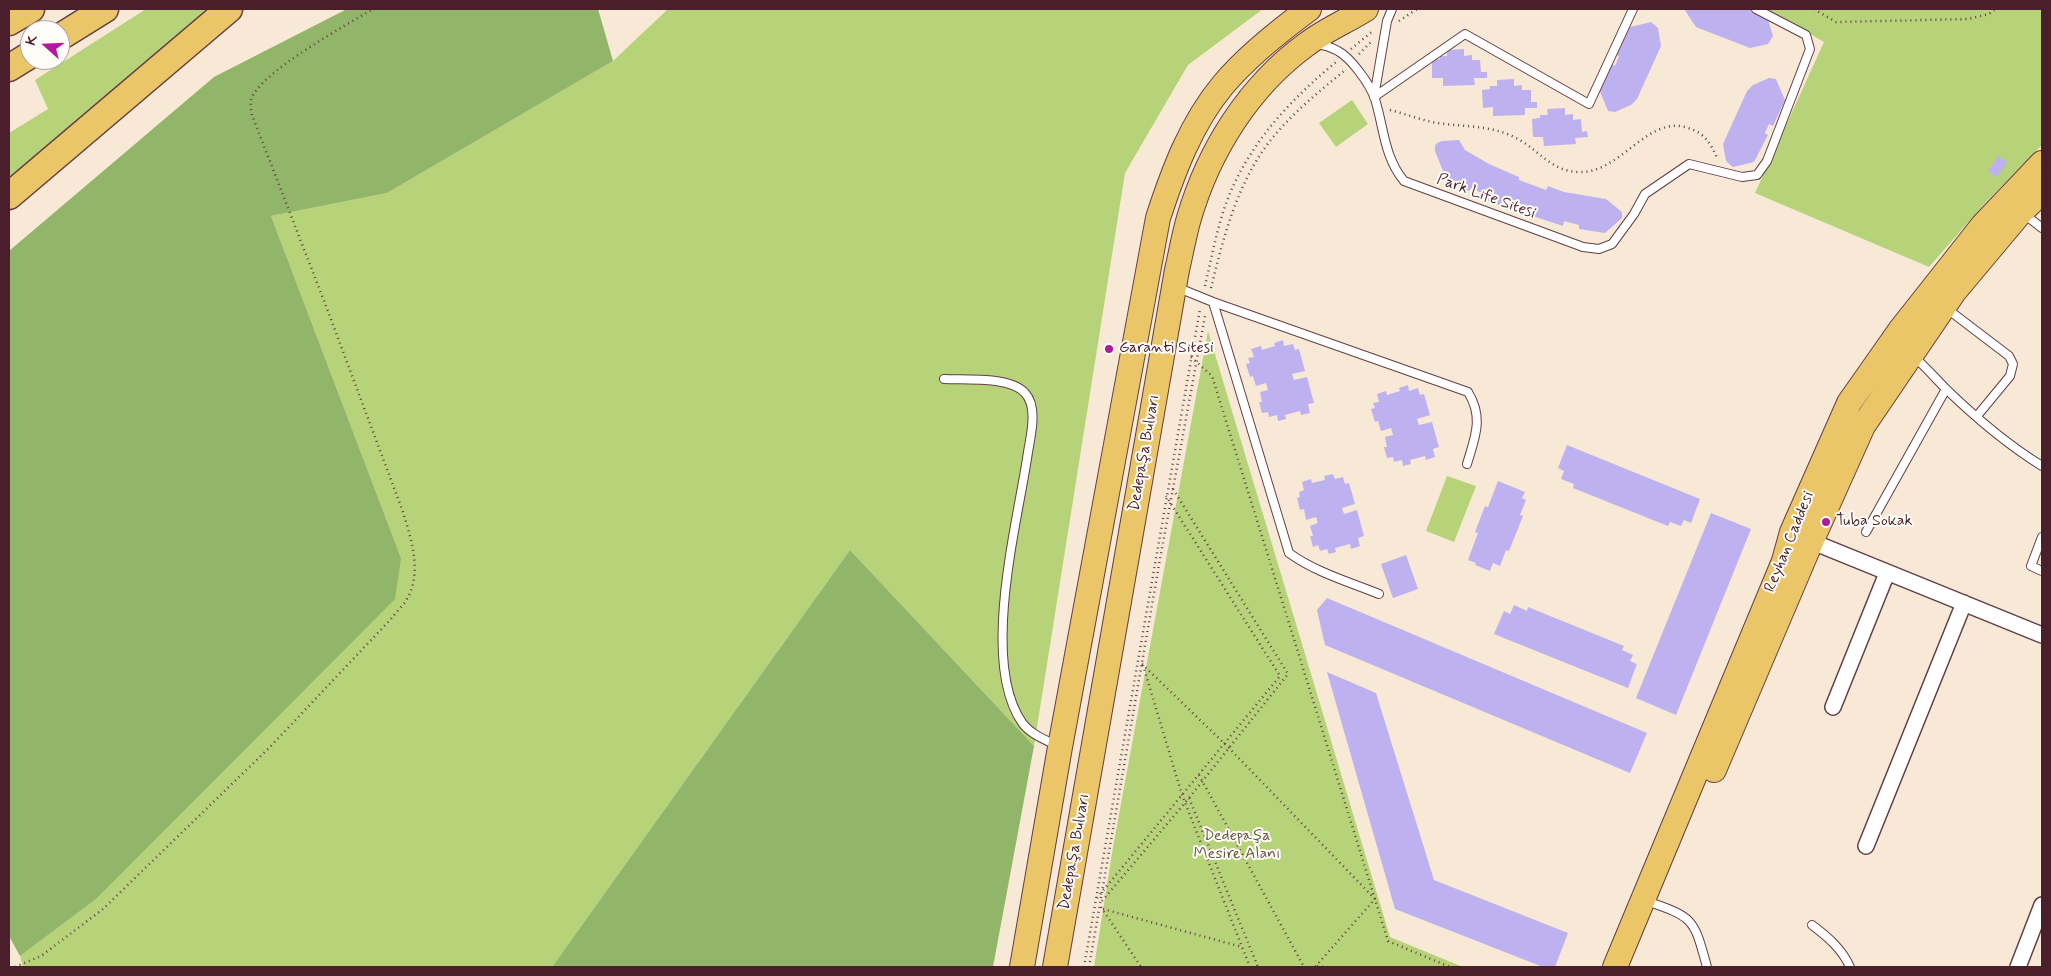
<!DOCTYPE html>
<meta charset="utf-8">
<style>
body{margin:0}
#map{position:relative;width:2051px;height:976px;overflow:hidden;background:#f8e9d6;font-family:Mynerve,sans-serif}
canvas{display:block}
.frame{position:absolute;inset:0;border:10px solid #4a1f2b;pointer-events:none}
.north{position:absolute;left:20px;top:20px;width:50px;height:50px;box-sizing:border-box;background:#fdfcf7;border:1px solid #b5a4a5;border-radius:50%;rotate:290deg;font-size:14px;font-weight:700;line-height:20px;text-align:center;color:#4a1f2b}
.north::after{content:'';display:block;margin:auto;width:18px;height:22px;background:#b5179e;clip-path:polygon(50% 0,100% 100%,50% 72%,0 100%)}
</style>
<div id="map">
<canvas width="2051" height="976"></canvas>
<div class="frame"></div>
<div class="north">K</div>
</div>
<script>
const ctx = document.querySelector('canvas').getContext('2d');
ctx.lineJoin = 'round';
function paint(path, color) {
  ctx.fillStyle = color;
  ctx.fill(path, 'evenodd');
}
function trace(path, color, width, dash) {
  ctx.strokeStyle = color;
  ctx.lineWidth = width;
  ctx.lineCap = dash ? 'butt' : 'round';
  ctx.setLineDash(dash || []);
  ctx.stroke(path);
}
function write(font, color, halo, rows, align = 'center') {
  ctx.font = font + ' Mynerve,sans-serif';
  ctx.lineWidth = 4;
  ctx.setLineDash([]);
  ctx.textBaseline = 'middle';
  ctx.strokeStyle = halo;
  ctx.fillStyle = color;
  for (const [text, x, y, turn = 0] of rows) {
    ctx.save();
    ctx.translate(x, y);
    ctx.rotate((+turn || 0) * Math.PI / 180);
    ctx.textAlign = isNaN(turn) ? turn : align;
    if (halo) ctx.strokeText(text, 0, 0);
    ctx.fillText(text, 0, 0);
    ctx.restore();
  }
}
const green = new Path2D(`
 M146 9H207L9 179V133L48 109 35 80Z
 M668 9H1263L1188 65 1125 173 1034 746 850 550 552 967H23L20 956 95 900 401 558 271 216 387 193 613 61Z
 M1767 9H2042V145L1987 201 1929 267 1755 193 1824 42Z
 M1352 100 1368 124 1336 147 1319 123Z
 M1208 331 1390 937 1463 967H1094L1113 847Z
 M1447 476 1476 486 1454 542 1426 531Z`);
const forest = new Path2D(`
 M347 9H598L613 61 387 193 271 216 401 558 395 599 95 900 20 956 9 936V251L214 77Z
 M850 550 1034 746 993 967H552Z`);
const building = new Path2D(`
 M1684 9H1750L1767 16 1773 36 1768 44 1750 48 1696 27Z
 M1651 22 1658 28 1661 46 1637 99 1631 105 1615 112 1608 111 1599 89 1612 64 1615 66 1619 56 1616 55 1630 27Z
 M1464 49V56L1472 55V60H1480L1481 72H1487V78H1474L1475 85 1443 86V78H1432V60L1440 59V56H1447V50Z
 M1769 78 1776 79 1785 100 1773 126 1769 124 1765 133 1768 135 1754 162 1733 167 1726 161 1723 144 1747 91 1753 85Z
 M1514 79V86L1522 85V90H1531V102H1537V108H1525V115L1493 116V107L1483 108 1482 90 1490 89V86H1497V80Z
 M1565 108V115L1573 114V120L1581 119 1582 132 1587 131 1588 137 1575 138 1576 144 1544 146 1543 137H1533L1532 119 1540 118V115H1548L1547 109Z
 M1459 140 1465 150 1489 164 1519 177V180L1546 190 1548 186 1564 192 1606 199 1622 212V218L1605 233 1579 229V225L1564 221 1563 226 1484 200 1486 195 1471 188 1469 191 1446 179 1445 176 1435 151V146L1437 143 1442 141Z
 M1998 156 2007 162 1997 177 1988 171Z
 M1283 340 1284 346 1293 344 1295 350 1299 349 1305 371 1292 374 1294 380 1307 377 1314 403 1308 404 1310 413 1301 415 1300 411 1285 415 1286 419 1278 421 1277 415 1269 417 1268 412 1262 413 1259 402H1262L1260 392 1268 390 1266 383 1256 386 1253 376 1250 377 1246 364 1250 363 1248 358 1254 357 1251 349 1261 346 1262 350 1275 346 1274 343Z
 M1408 385 1409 391 1418 388 1420 395 1424 394 1430 415 1417 419 1419 425 1432 422 1439 447 1433 449 1435 457 1426 460 1425 456 1410 460 1411 464 1403 466 1402 460 1394 462 1393 457 1387 458 1384 447H1387L1385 437 1393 435 1391 428 1381 431 1378 421 1375 422 1371 409 1375 408 1373 403 1379 402 1377 394 1386 391 1387 395 1400 391 1399 388Z
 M1567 445 1700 499 1691 523 1684 520 1681 526 1670 522 1668 526 1573 488 1574 484 1561 479 1564 471 1558 468Z
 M1333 474 1335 479 1343 477 1345 484 1349 483 1355 504 1342 508 1344 514 1357 510 1364 536 1358 538 1360 546 1351 549 1350 544 1335 548 1336 552 1329 554 1327 549 1320 551 1318 545 1313 547 1310 536H1313L1310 526 1318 523 1316 517 1306 520 1304 509 1300 510 1297 498 1300 497 1299 492 1304 490 1302 482 1311 479 1312 483 1325 480 1324 476Z
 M1498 481 1525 492 1522 498 1526 500 1520 515 1523 516 1509 551 1506 550 1500 566 1493 563 1490 571 1475 565 1476 563 1468 560 1478 533 1475 532 1485 506 1488 507Z
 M1711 513 1751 529 1676 715 1636 698Z
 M1406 555 1418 589 1393 598 1381 564Z
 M1327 598 1647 733 1630 773 1325 645 1317 610Z
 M1514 605 1527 611 1528 607 1624 646 1622 650 1633 655 1630 661 1637 664 1628 688 1494 634 1504 611 1510 614Z
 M1327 672 1376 693 1434 880 1568 933 1555 967H1543L1395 909Z`);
const path = new Path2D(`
 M1814 9 1836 22 1968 19 1989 14 1995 9
 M1399 21 1417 9
 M1351 49 1374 30
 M1359 54 1373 40
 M1390 110C1406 114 1421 120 1437 123 1465 127 1493 125 1518 139 1540 151 1552 172 1580 172 1621 173 1648 114 1688 128 1705 133 1711 144 1718 160
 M1205 286C1213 252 1219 216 1234 184 1258 134 1294 97 1336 62
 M1211 288C1225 231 1240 172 1281 128 1300 107 1322 89 1344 71
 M1191 357 1212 376 1388 941 1450 967
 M1173 489 1288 674 1189 798
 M1142 664 1229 748 1375 899 1315 967
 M1143 665 1182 795 1250 967
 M1199 775 1304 967
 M1097 898 1280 676 1166 496
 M1102 901 1189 798 1258 967
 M1101 907 1141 967
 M1103 909 1242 947
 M1317 966 1324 967
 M15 967 41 956 103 909 269 748 391 619C396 612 404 605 408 597 422 570 411 539 403 512L326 306 252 115C251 111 250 104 251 100 257 74 348 24 373 9
 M1084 967 1200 309
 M1089 967 1160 559 1205 316`);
const service = new Path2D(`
 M1316 44C1324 45 1331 47 1338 51 1351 58 1370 84 1375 99 1384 128 1384 157 1404 181L1583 247 1599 249 1612 244 1634 214 1645 194 1689 164 1742 177 1757 175 1767 161 1810 49 1806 35 1756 9
 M1374 97 1465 34 1589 104 1633 9
 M1374 97 1387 21 1392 9
 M2024 214 2042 228
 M1176 287 1213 302
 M1946 308 2009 356 2013 364 2010 376 1977 416
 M1913 356C1925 366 1935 378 1946 389 1975 417 2008 445 2042 466
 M944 379C966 380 1010 376 1025 393 1038 407 1031 434 1028 452 1018 522 979 663 1023 724 1032 735 1046 740 1058 746
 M1866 532 1946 389
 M2042 537 2031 566 2042 571
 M1379 594C1349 582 1315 572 1289 553L1213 302 1468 392C1484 418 1475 437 1467 464
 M1646 901C1695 917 1694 920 1707 967
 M1812 925C1828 937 1842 949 1850 967`);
const minor = new Path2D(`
 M1803 538 2042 635
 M1833 707 1887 573
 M1866 846 1964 603
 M2018 967 2042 905`);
const primary = new Path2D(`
 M1714 770 1811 542 1863 426 1954 292 2021 212 2042 192
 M1022 967 1060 747 1158 218C1173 172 1191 123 1223 85 1247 56 1279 31 1309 9
 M1055 967 1177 270C1181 253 1184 235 1189 218 1209 150 1249 86 1307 44 1325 30 1347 21 1366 9
 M1615 967 1784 561 1792 532 1849 403 1901 329 1983 225 2042 163`);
const motorway = new Path2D(`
 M9 22 31 9
 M60 37 105 9
 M9 68 30 55
 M9 196 229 9`);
const markers = [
 [1109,349,5,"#b5179e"],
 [1826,522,5,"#b5179e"]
];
const streetNames = [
 ["Park Life Sitesi",1486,197,20],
 ["Dedepaşa Bulvarı",1145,453,-80],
 ["Reyhan Caddesi",1790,542,-68],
 ["Dedepaşa Bulvarı",1075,852,-80]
];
const poiNames = [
 ["Garanti Sitesi",1119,349],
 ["Tuba Sokak",1836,522]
];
const parkNames = [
 ["Dedepaşa",1237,837],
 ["Mesire Alanı",1237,855]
];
paint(green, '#b7d379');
paint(forest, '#91b569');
paint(building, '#beb1f0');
trace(service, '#643d45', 10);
trace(minor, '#643d45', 18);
trace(primary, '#643d45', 26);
trace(motorway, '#643d45', 29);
trace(path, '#643d45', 2.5, [1, 4]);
trace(service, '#fff', 8);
trace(minor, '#fff', 15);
trace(primary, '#eac669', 24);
trace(motorway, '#eac669', 26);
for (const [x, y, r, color] of markers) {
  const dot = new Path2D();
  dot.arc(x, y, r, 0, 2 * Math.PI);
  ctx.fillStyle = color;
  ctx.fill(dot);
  trace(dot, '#fdfcf7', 2);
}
write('16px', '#4a1f2b', '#fdfcf7', streetNames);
write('16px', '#4a1f2b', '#fdfcf7', poiNames, 'left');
write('16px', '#6b5542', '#fdfcf7', parkNames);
</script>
